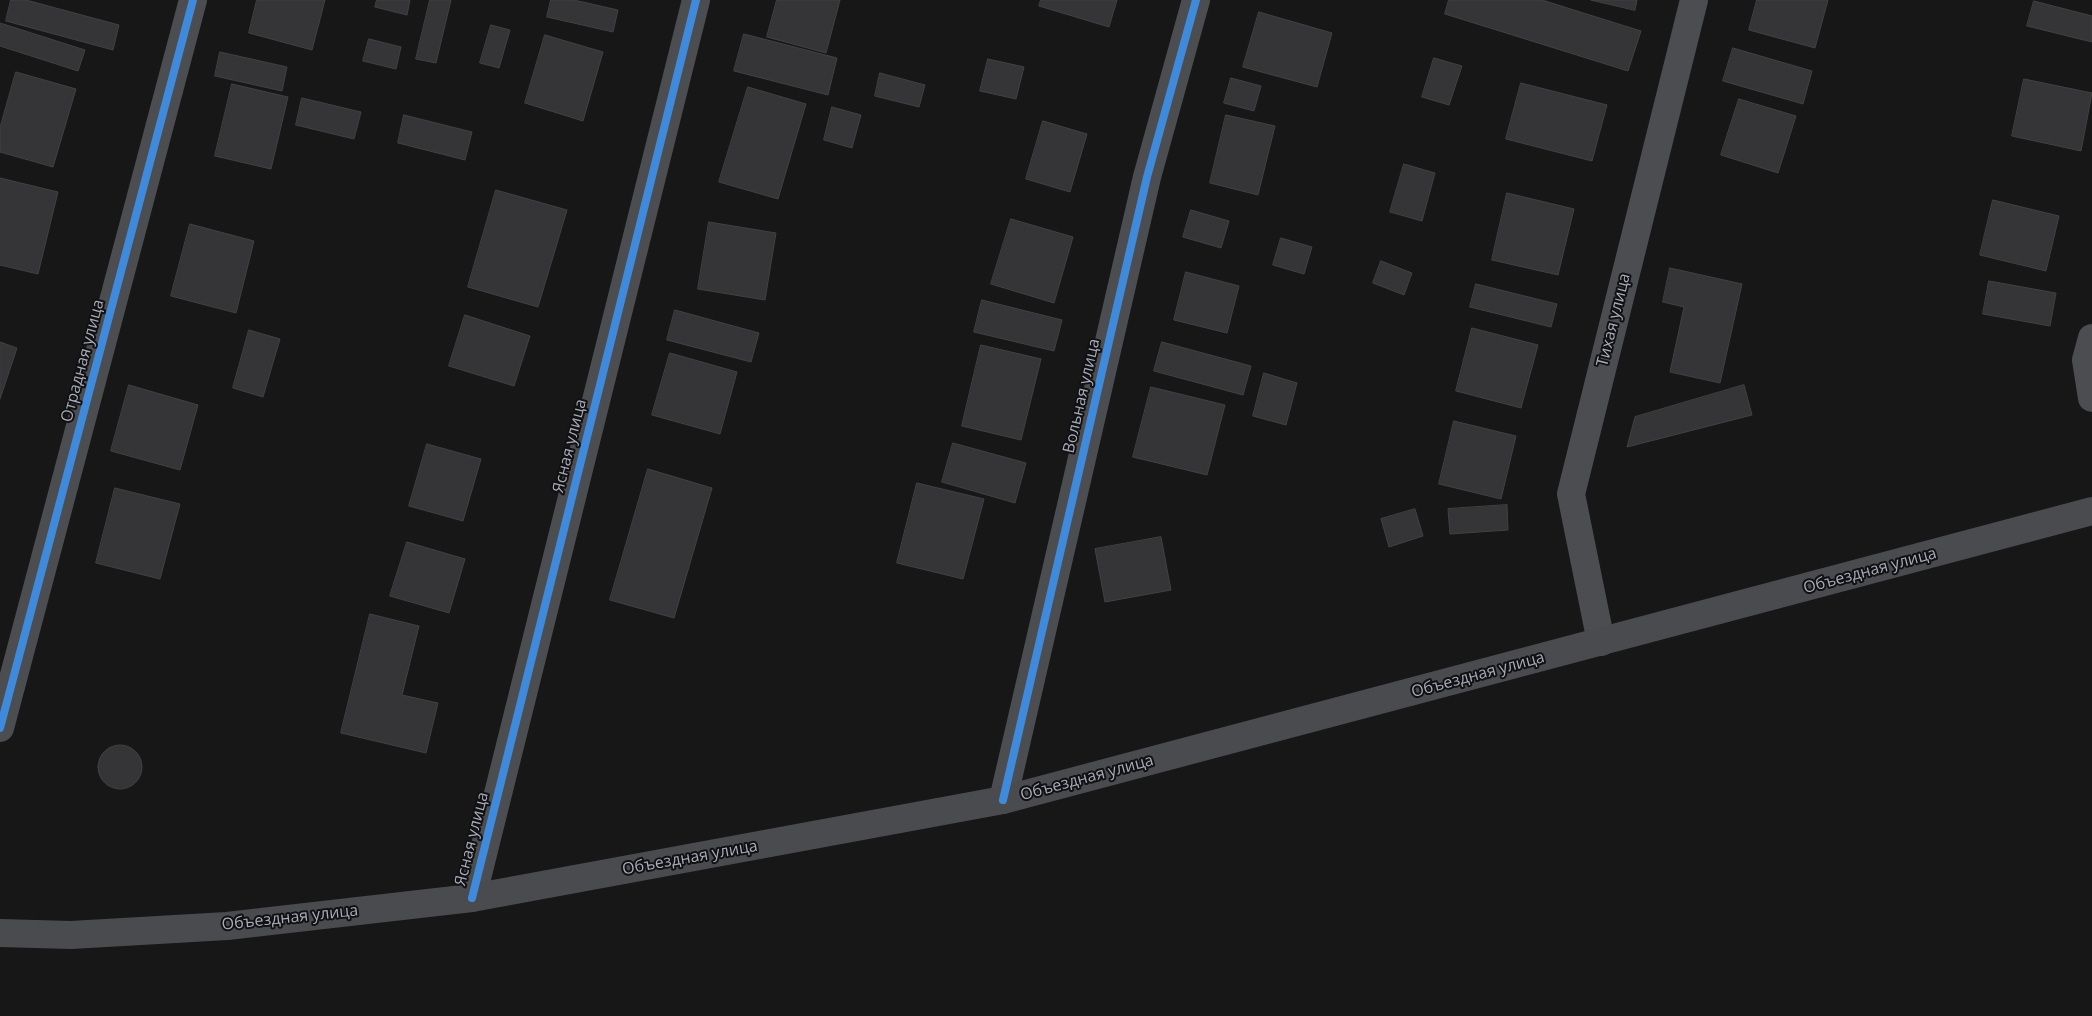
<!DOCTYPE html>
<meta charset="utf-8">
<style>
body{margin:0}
canvas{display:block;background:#171717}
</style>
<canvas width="2092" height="1016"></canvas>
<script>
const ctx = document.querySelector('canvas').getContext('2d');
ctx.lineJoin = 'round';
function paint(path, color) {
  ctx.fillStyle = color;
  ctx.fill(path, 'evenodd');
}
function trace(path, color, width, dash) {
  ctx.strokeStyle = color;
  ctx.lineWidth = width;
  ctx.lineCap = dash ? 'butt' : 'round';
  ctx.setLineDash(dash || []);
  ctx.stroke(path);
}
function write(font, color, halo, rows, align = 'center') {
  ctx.font = font + ' "Open Sans",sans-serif';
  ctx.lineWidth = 4;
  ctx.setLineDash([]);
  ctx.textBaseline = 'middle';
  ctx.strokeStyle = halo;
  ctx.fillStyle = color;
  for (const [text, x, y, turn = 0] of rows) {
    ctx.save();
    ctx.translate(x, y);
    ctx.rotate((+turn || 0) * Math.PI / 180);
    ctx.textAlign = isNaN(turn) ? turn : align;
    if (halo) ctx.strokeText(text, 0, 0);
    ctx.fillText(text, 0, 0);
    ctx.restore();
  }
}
const building = new Path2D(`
 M11 0H26L119 25 113 50 6 21Z
 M257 0H325L312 50 249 33Z
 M377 0H410L407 15 375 7Z
 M430 0H451L436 63 416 59Z
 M551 0H574L618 10 613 32 547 17Z
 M777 0H840L826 53 767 37Z
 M1041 0H1117L1109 27 1039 6Z
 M1449 0H1542L1641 31 1628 71 1445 14Z
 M1591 0H1637L1635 10Z
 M1757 0H1828L1815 48 1749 30Z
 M2034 1 2092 16V42L2027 26Z
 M1259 12 1332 33 1317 87 1243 67Z
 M0 23 85 50 78 71 0 46Z
 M491 25 510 30 499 68 480 63Z
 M744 34 837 58 828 95 734 71Z
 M545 35 603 52 583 121 525 103Z
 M369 39 401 47 396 69 363 61Z
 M1733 48 1812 71 1803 104 1723 81Z
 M220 52 287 67 282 91 215 76Z
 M1434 58 1462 66 1449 105 1422 97Z
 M988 59 1024 67 1016 99 980 91Z
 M16 72 76 89 53 167 0 152V128Z
 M880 73 925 85 919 107 875 96Z
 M1231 78 1261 86 1254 111 1224 103Z
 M2024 79 2092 93 2081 151 2012 136Z
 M1521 83 1607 105 1592 161 1506 139Z
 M232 84 288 97 271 169 215 156Z
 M748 87 806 104 778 199 719 182Z
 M302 98 361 112 354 139 296 125Z
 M1739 99 1796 116 1778 173 1721 155Z
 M832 107 861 115 852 148 824 140Z
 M404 115 472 132 465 160 398 143Z
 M1226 115 1275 126 1258 195 1210 183Z
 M1043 121 1087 134 1070 192 1026 179Z
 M1404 164 1435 173 1422 221 1390 212Z
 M0 178 58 192 38 274 0 265Z
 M496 190 567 210 538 307 468 287Z
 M1507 193 1574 209 1558 275 1492 260Z
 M1993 200 2059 216 2046 271 1980 255Z
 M1191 210 1229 221 1221 248 1183 237Z
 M1011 219 1073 237 1054 303 991 284Z
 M709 222 776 233 765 300 698 289Z
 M190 224 254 241 236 313 171 296Z
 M1281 238 1312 247 1304 274 1273 265Z
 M1381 261 1412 273 1404 295 1373 283Z
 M1670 268 1742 284 1720 383 1670 372 1684 307 1663 302Z
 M1186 272 1239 286 1227 333 1174 320Z
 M1989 281 2056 293 2050 326 1983 314Z
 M1476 284 1557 304 1551 327 1470 307Z
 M982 300 1062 320 1054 351 974 332Z
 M675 310 759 333 751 362 667 340Z
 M465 315 530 336 514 386 449 366Z
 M1472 328 1538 345 1521 408 1456 391Z
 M249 330 280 339 263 397 233 388Z
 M0 342 17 348 0 399Z
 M1162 342 1251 366 1243 395 1154 371Z
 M981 345 1041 359 1021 440 962 426Z
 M670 353 737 372 720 434 652 415Z
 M1264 373 1297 383 1286 425 1253 416Z
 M129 385 198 405 180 470 111 451Z
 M1744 385 1752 415 1627 447 1635 417Z
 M1151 387 1225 405 1207 475 1133 457Z
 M1454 421 1516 436 1501 499 1439 484Z
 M953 443 1026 463 1015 503 942 482Z
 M427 444 481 459 463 521 409 506Z
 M648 469 712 488 674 618 610 600Z
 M917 483 984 499 963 579 897 563Z
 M115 488 180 504 160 579 96 563Z
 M1507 505 1508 530 1450 534 1448 509Z
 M1415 509 1423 536 1389 547 1381 519Z
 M1161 537 1171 590 1105 602 1095 549Z
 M407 542 465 559 449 613 390 596Z
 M370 614 419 626 402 695 438 703 426 753 341 733Z
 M98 767a22 22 0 1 1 44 0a22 22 0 1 1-44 0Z`);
const minor = new Path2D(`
 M2092 338 2086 360 2092 398
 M1601 642 1571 494 1694 0
 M0 728 193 0
 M1003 800 1147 177 1196 0
 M472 898 696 0`);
const secondary = new Path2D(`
 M0 933 71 935 227 926 472 898 1003 800 2092 511`);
const cycleway = new Path2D(`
 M0 728 193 0
 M1003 800 1147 177 1196 0
 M472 898 696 0`);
const streetNames = [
 ["Тихая улица",1614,320,-76],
 ["Отрадная улица",83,361,-75],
 ["Вольная улица",1082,396,-77],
 ["Ясная улица",570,446,-76],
 ["Объездная улица",1870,571,-15],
 ["Объездная улица",1478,675,-15],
 ["Объездная улица",1087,778,-15],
 ["Ясная улица",472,839,-76],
 ["Объездная улица",690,858,-10],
 ["Объездная улица",290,918,-6]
];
paint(building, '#353537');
trace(building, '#404143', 1);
trace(minor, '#4b4d50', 28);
trace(secondary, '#4a4b4f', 28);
trace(cycleway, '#408adc', 8);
write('16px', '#a8abb9', '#111113', streetNames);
</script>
